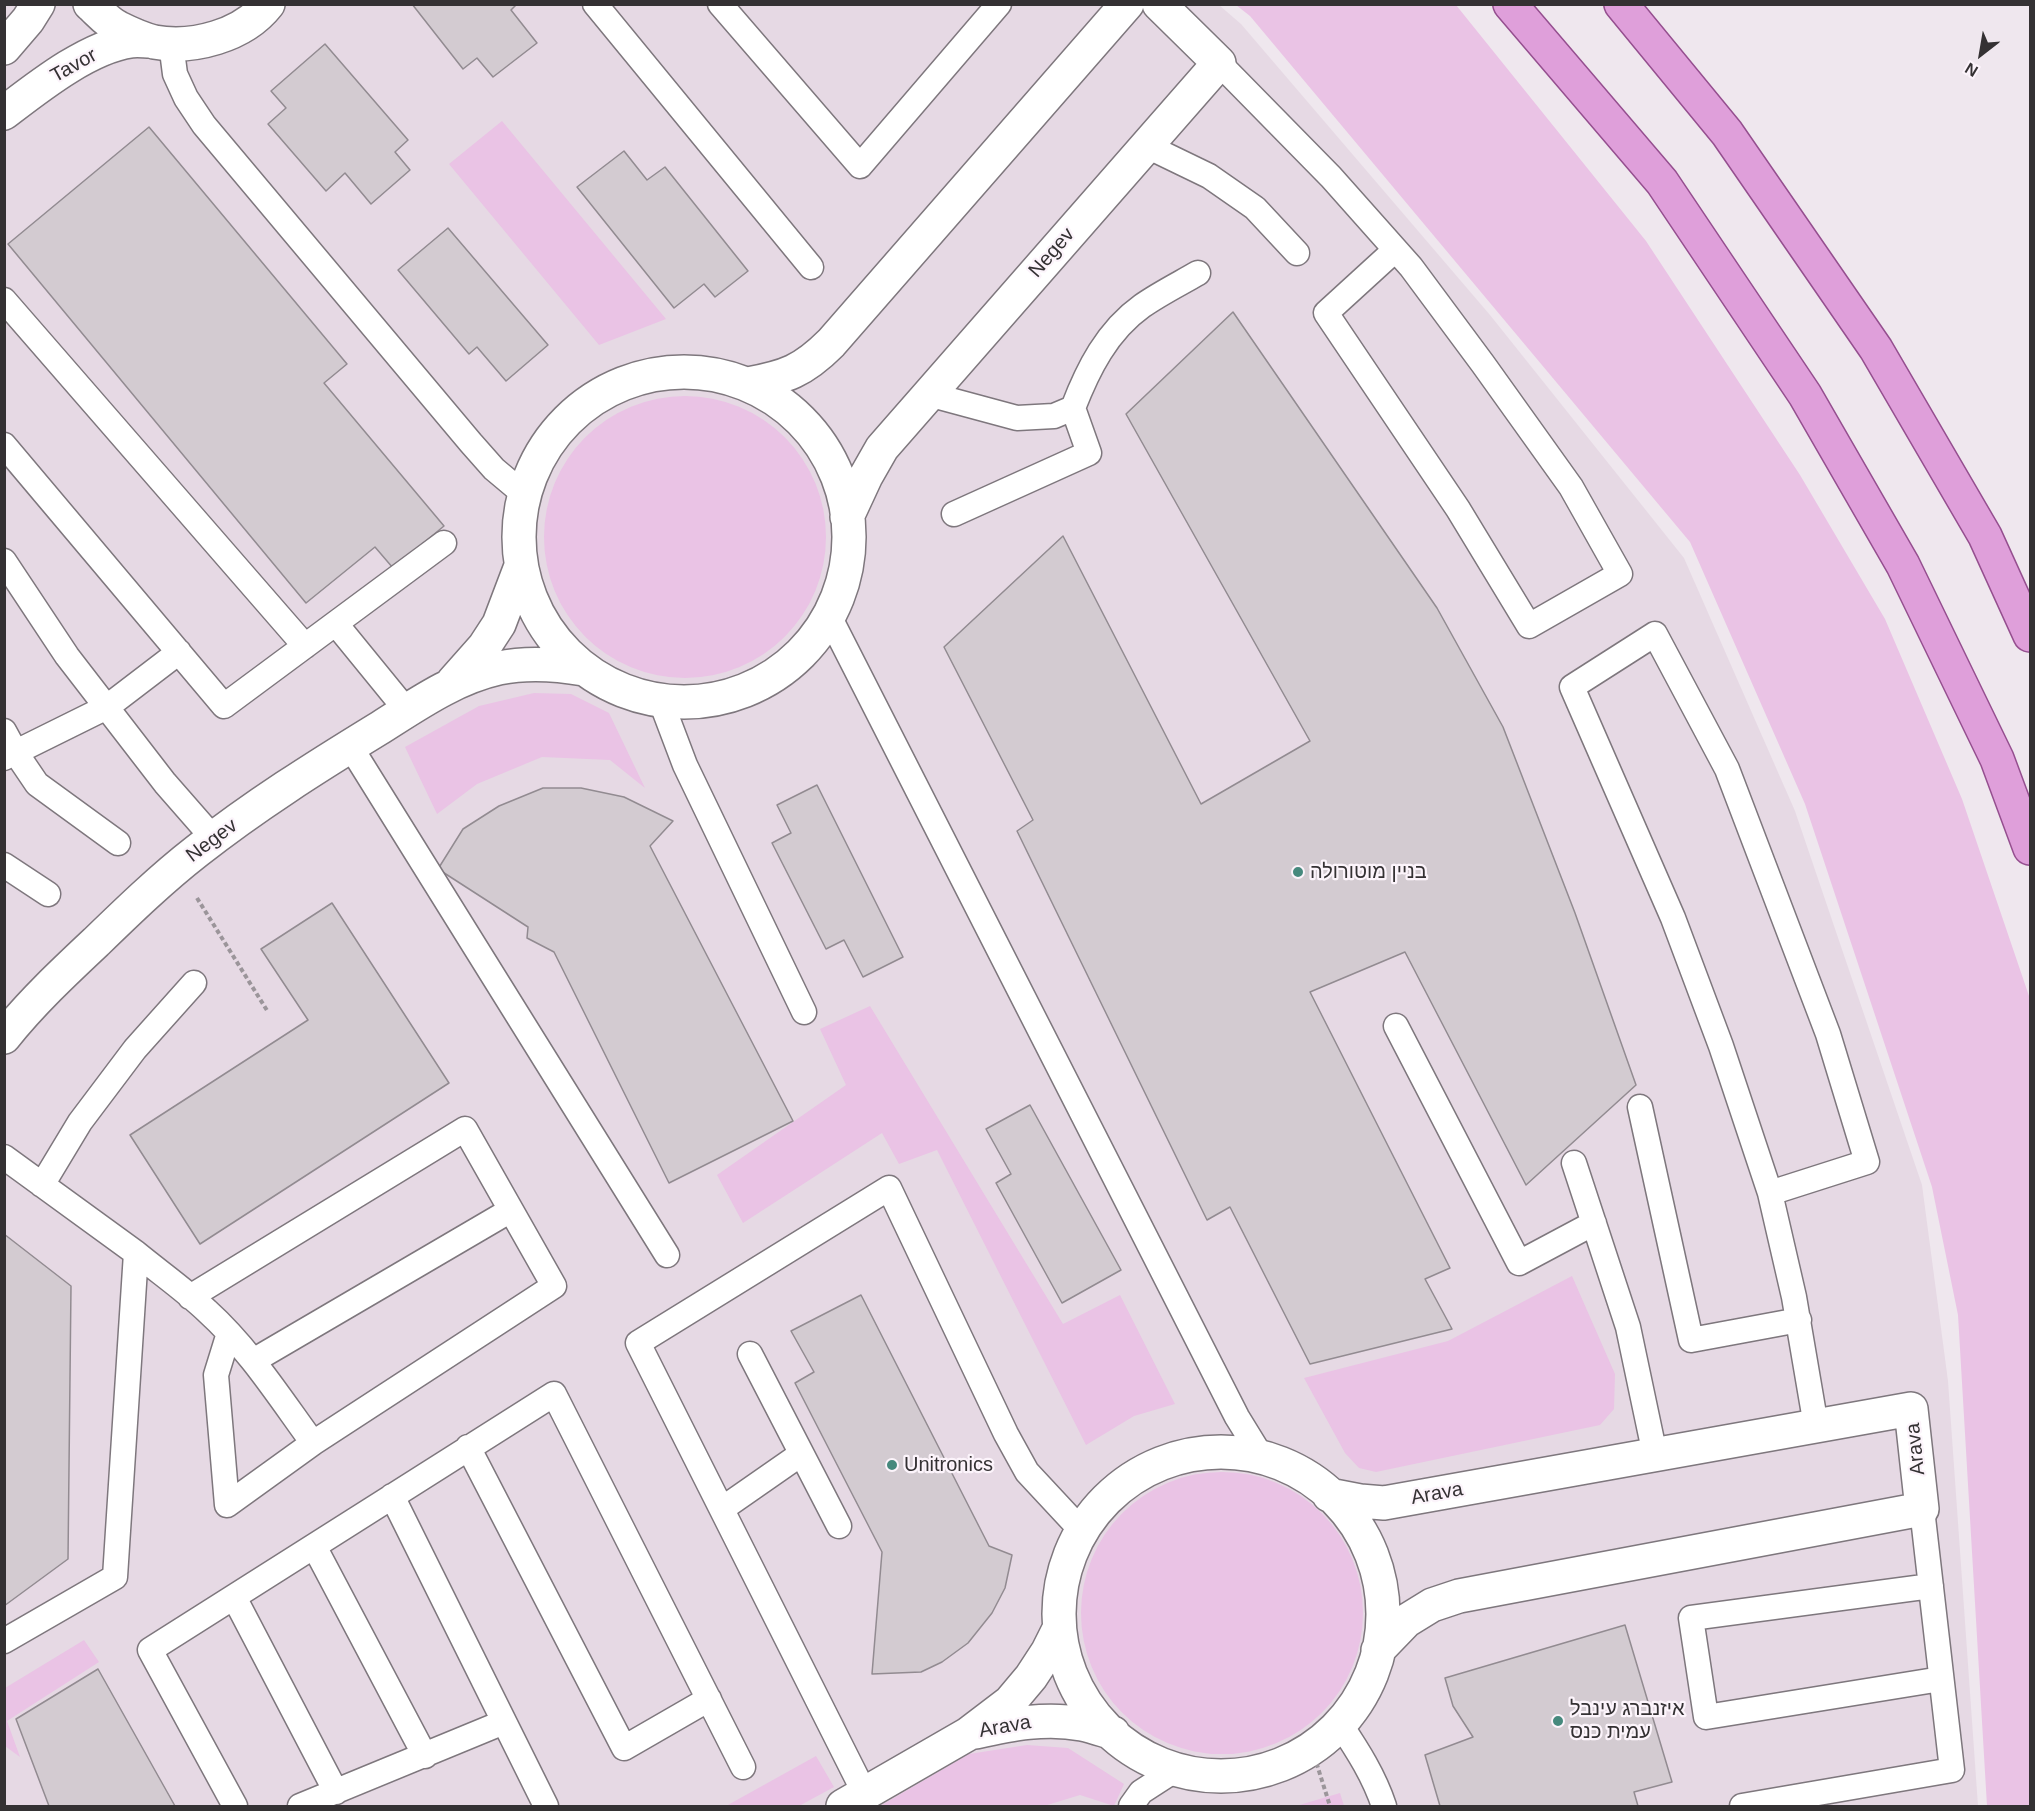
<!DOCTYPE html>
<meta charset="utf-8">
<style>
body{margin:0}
#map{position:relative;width:2035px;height:1811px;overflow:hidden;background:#efe7ee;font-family:Helvetica,sans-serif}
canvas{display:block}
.frame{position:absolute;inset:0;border:6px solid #343133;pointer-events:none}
.north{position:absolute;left:1951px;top:24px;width:60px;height:60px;-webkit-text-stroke:4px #fcf4fb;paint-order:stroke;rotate:211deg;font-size:16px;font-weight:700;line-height:24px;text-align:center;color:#343133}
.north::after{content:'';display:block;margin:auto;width:21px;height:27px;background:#343133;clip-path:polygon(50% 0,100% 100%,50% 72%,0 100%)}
</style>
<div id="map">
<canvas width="2035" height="1811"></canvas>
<div class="frame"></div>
<div class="north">N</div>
</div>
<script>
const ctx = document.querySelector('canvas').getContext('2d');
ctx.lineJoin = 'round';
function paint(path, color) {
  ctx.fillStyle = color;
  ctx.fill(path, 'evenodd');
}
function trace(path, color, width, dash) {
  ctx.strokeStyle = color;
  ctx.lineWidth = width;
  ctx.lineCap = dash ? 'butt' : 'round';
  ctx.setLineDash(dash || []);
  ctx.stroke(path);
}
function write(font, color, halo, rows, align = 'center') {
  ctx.font = font + ' Helvetica,Heebo,sans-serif';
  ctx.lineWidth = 4.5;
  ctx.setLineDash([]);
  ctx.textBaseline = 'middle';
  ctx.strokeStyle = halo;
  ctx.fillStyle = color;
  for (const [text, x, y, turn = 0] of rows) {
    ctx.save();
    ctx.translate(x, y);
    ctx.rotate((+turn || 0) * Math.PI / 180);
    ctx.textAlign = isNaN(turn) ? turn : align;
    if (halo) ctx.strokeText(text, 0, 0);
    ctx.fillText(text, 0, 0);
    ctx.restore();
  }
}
const built = new Path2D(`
 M5 5H1219L1241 24 1490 315 1684 558 1795 811 1922 1185 1948 1381 1978 1806H5Z`);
const green = new Path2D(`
 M1236 5H1456L1646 241 1800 475 1885 619 1962 799 2029 996 2030 1002V1806H1987L1958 1315 1932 1187 1805 804 1690 542 1250 16Z
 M502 121 666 319 599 345 449 164Z
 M544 537a141 141 0 1 1 282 0a141 141 0 1 1-282 0Z
 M534 693 571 694 609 713 645 788 610 760 542 757 477 784 437 814 405 747 479 706Z
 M870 1006 1063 1324 1120 1295 1175 1404 1134 1416 1086 1445 937 1150 899 1164 882 1133 743 1223 717 1175 846 1085 820 1029Z
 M1572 1276 1615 1374 1614 1409 1600 1425 1376 1472 1359 1468 1345 1453 1304 1378 1448 1341Z
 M1081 1613a141 141 0 1 1 282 0a141 141 0 1 1-282 0Z
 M84 1640 99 1662 7 1721 20 1757 5 1746V1688Z
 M1027 1745 1068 1748 1124 1784 1114 1806 1080 1795 1044 1806H880L969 1754Z
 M816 1756 834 1787 799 1806H726Z
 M1340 1793 1344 1806H1296Z`);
const building = new Path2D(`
 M412 4H517L511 10 537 43 493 77 477 58 463 69Z
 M325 44 408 140 395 152 410 170 371 204 345 173 326 191 268 124 286 108 271 91Z
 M149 127 347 364 324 383 444 526 393 568 375 547 306 603 8 244Z
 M624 151 647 180 665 167 748 271 715 297 704 284 674 308 577 187Z
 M448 228 548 345 506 381 477 347 469 354 398 270Z
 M1233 312 1437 608 1503 727 1575 913 1636 1085 1526 1185 1405 952 1310 992 1450 1268 1425 1279 1452 1329 1310 1364 1230 1207 1207 1220 1017 831 1033 820 944 647 1063 536 1201 804 1310 741 1126 414Z
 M817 785 903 957 863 977 844 940 826 949 772 843 791 833 777 805Z
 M543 788H581L624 797 673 821 650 846 793 1121 669 1183 554 952 527 938 528 927 438 869 463 829 499 806Z
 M332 903 449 1083 200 1244 130 1135 308 1020 261 949Z
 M1030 1105 1121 1270 1062 1303 996 1183 1011 1174 986 1129Z
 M4 1234 71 1286 68 1559 4 1606Z
 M861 1295 989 1546 1012 1555 1005 1588 992 1613 968 1643 942 1662 921 1672 872 1674 882 1552 795 1383 814 1372 791 1331Z
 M1625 1625 1672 1782 1634 1792 1638 1806H1440L1425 1755 1473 1737 1453 1706 1445 1678Z
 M98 1669 175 1806H49L16 1719Z`);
const path = new Path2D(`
 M197 898 268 1012
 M1312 1749 1330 1806`);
const lane = new Path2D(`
 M595 4 811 267
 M720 4 860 166 999 4
 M171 43 175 74 186 98 204 125 471 443 494 469 525 495
 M1219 63 1331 177 1411 267 1483 364 1571 487 1620 574 1529 626 1458 509 1326 313 1395 250
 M1147 146 1209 176 1255 208 1297 253
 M4 300 305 646
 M928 394 1017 418 1054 416 1073 408C1088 369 1107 331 1142 306 1159 294 1179 284 1198 273
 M4 445 224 706 444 543
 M954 514 1089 453 1073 408
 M4 561 67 656 165 783 214 839
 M829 616 1237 1417 1261 1456
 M336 624 407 711
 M660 699 685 765 804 1012
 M4 731 16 753 37 784 118 843
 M350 746 667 1255
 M4 758 107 707 179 652
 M4 865 48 894
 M1396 1026 1519 1263 1594 1223
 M1640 1107 1691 1340 1799 1320
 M4 1157 136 1253 115 1577 4 1641
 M1574 1163 1628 1327 1655 1455
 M42 1185 80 1122 135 1049 194 983
 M1770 1193 1867 1162 1828 1034 1727 769 1655 634 1572 687 1673 918 1721 1046 1770 1193 1794 1297 1816 1426
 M136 1253C159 1272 185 1290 207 1311 249 1349 280 1398 313 1443
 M190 1297 465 1129 554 1286 313 1443 227 1505 216 1375 229 1333
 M750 1354 839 1526
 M253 1361 511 1210
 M468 1447 624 1748 709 1699
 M392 1496 546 1806
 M722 1509 801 1454
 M314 1546 425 1756
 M1931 1586 1691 1618 1706 1717 1941 1679
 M234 1597 336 1792
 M1340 1724C1358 1751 1374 1776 1384 1806
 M865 1794 638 1343 889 1188 1006 1434 1027 1472 1081 1530
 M235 1806 150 1650 554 1394 743 1767
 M300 1806 504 1722
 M1131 1806 1141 1792 1175 1770
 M1742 1806 1952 1770 1922 1509`);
const street = new Path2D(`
 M90 4C99 12 108 23 119 28 129 33 143 39 154 42 193 49 243 36 268 4
 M4 48 28 20 38 4
 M4 113C38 87 88 47 131 41 137 40 144 41 150 41
 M519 537a165 165 0 1 1 330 0a165 165 0 1 1-330 0Z
 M748 384C786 377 803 371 831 343L1127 4
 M847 517 866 476 882 448 1219 63 1159 4
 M453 682 484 647 499 624 521 566
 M4 1037C31 1003 64 972 96 942 128 911 161 879 197 851 254 806 316 767 378 729 416 705 454 678 499 668 528 662 555 664 584 669
 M1059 1614a162 162 0 1 1 324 0a162 162 0 1 1-324 0Z
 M1329 1495 1360 1501 1384 1503 1911 1409 1922 1509 1459 1596 1432 1605 1406 1621 1378 1650
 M976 1732C1011 1724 1046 1717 1082 1724 1092 1726 1103 1730 1113 1733
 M843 1806 968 1734 1010 1702 1031 1677 1048 1651 1059 1629`);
const primary = new Path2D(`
 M1510 4 1662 182 1805 395 1903 565 1997 759 2030 848
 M1621 4 1727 133 1876 349 1985 536 2030 635`);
const markers = [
 [1298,872,6,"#46897d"],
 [892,1465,6,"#46897d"],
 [1558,1721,6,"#46897d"]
];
const streetNames = [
 ["Tavor",74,66,-29],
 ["Negev",1052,253,-49],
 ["Negev",212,841,-37],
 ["Arava",1916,1449,-96],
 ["Arava",1437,1494,-10],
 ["Arava",1005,1727,-10]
];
const poiNames = [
 ["בניין מוטורולה",1310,872],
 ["Unitronics",904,1465],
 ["איזנברג עינבל",1570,1709],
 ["עמית כנס",1570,1732]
];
paint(built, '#e6d9e4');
paint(green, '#eac3e5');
paint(building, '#d3cbd1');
trace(building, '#928b91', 1.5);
trace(lane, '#7e777d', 27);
trace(street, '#7e777d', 36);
trace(primary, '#954f8f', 36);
trace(path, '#9b959a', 4, [4.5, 3]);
trace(lane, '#fff', 24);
trace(street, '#fff', 33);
trace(primary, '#df9fda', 33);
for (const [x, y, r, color] of markers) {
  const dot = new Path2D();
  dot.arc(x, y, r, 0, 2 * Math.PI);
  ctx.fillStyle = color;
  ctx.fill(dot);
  trace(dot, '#fcf4fb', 2);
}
write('20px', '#343133', '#fcf4fb', streetNames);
write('20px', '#343133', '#fcf4fb', poiNames, 'left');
</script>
